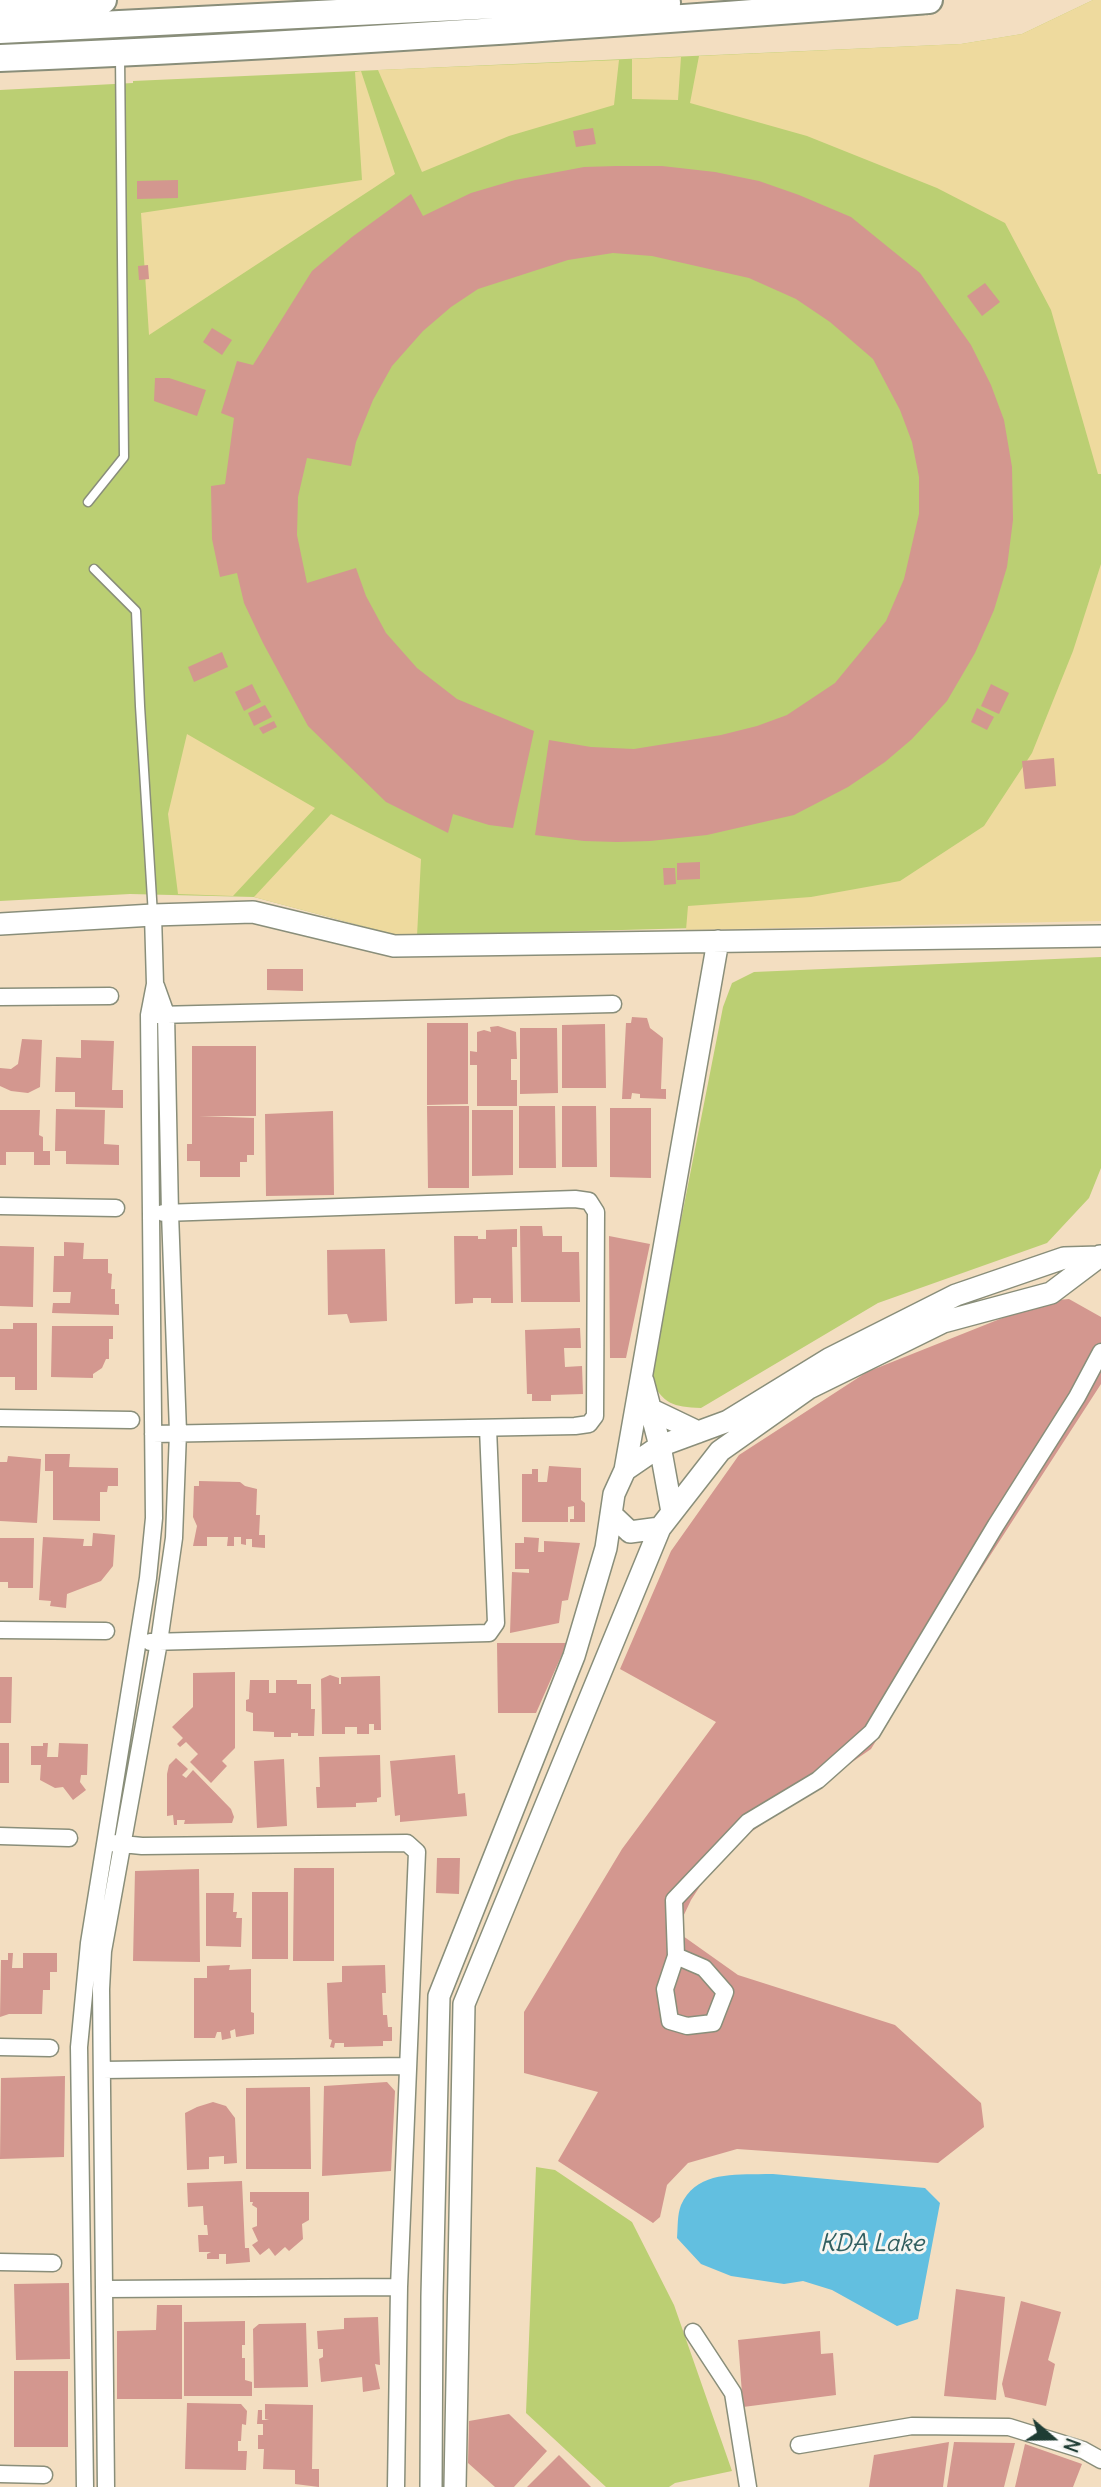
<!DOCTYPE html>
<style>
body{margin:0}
#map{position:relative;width:1101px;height:2487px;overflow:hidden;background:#f3dec1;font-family:Delius,sans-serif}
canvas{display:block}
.north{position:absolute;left:1017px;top:2403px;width:70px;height:70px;-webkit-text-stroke:5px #f6f6f2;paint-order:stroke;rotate:110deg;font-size:19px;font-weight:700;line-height:28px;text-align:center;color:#1f3d34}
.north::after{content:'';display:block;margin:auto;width:24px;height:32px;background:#1f3d34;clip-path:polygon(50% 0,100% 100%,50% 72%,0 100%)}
</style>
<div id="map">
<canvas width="1101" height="2487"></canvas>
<div class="north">N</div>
</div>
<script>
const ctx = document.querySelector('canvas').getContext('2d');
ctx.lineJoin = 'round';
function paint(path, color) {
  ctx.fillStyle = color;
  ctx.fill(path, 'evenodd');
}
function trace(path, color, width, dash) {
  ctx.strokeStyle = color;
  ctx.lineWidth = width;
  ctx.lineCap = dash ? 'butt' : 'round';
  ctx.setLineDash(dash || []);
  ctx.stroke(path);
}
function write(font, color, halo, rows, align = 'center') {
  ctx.font = font + ' Delius,sans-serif';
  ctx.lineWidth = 6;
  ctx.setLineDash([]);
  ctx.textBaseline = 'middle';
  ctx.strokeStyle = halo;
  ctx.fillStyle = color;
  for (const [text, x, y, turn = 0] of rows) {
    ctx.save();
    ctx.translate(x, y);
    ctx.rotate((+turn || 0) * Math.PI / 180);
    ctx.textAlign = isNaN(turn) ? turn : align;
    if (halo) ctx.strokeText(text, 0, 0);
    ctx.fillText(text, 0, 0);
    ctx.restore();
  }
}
const green = new Path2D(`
 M1093 0H1101V917L401 936 254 897 130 894 0 901V90L133 83V81L961 44 1022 34Z
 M1101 957V1168L1089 1198 1047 1243 878 1303 701 1408C673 1407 663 1404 650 1378L723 1007 732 983 754 972Z
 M536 2167 555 2170 632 2222 674 2305 732 2471 675 2483 669 2487H606L526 2413Z`);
const sand = new Path2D(`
 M1093 0H1101V474H1098L1051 310 1005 223 937 188 807 136 690 103 699 56 961 44 1022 34Z
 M681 57 678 100 632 99V59Z
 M619 60 614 105 509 136 422 172 378 70Z
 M361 71 395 174 149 335 141 213 362 180 355 72Z
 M1101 564V921L686 930 688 906 811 897 900 881 984 826 1032 753 1073 651Z
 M187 734 315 808 233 896 178 894 168 814Z
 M331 814 421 859 417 936H401L254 897Z`);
const water = new Path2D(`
 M773 2174 925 2188 940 2203 918 2319 897 2326 832 2290 803 2281 784 2284 731 2276 701 2264 677 2238C678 2228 677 2215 681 2205 697 2169 739 2175 773 2174Z`);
const building = new Path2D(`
 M593 128 596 144 576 147 573 131Z
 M616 166H662L715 172 759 181 799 195 851 217 920 273 971 345 991 385 1004 420 1012 467 1013 520 1007 567 994 610 975 653 947 701 912 739 885 762 848 787 794 815 707 835 650 841 617 842 584 841 535 835 549 740 591 747 634 749 721 735 757 726 787 715 835 683 886 621 904 579 919 514V477L912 442 900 410 873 359 830 322 796 299 749 278 652 256 613 253 568 260 478 289 451 307 423 331 392 366 373 400 356 442 351 466 307 458 298 497 297 535 307 583 356 568 366 596 386 633 417 668 457 699 534 731 513 828 489 825 453 814 448 833 386 802 308 726 263 643 244 603 237 573 220 577 212 539 211 486 225 484 234 418 221 413 237 361 253 365 312 271 352 237 411 194 423 216 471 193 515 180 584 167Z
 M178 180V198L137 199V181Z
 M148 265 149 279 139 280 138 266Z
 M985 283 1000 302 982 316 967 296Z
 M212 328 232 340 222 355 203 342Z
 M155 378H169L206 390 197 416 154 401Z
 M222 652 228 667 194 682 188 667Z
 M252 684 261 702 244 711 235 692Z
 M991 684 1009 693 999 714 981 706Z
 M265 705 272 717 254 726 248 713Z
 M977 708 994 717 987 730 971 722Z
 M274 721 277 727 263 734 259 728Z
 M1054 758 1056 786 1025 789 1022 761Z
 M700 862V879L677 880V863Z
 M663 868H675L676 884 664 885Z
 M267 969H303V991L267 990Z
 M632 1017 647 1018 650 1028 663 1038 661 1089H666V1099L640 1098V1094L632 1093 631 1099H622L626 1023H631Z
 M427 1023H468V1104L427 1105Z
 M605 1024 606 1088H562V1025Z
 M498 1026 516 1032 517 1059H511V1080H517V1106H477V1065H470V1051L477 1052V1032L484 1030 491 1032 490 1027Z
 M520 1028H557L558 1093 520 1094Z
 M22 1039 42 1040 40 1087 28 1093 11 1091 0 1086V1068L11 1069 18 1064Z
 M81 1040 114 1041 112 1090H123V1108L75 1107V1092H55L56 1057 81 1058Z
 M192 1046H256V1116H199L254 1118V1155H247V1162H240V1177H200V1161H187V1144H192Z
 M427 1106H469V1188H428Z
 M519 1106H555L556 1168H519Z
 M562 1106H596L597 1167H562Z
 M610 1108H651V1178L610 1177Z
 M56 1109 105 1110 104 1144 119 1145V1165L66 1164V1151H55Z
 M0 1110H40L39 1135 43 1137V1151H50V1165H34V1152H6V1165H0Z
 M472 1110H513V1175L472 1176Z
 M333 1111 334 1195 266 1196 265 1114Z
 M520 1226H542L543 1236H562V1252H579L580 1302H521Z
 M517 1229V1247H512L513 1303H491V1298H473V1303L455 1304 454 1236H478V1239H486V1230Z
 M609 1236 650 1244 626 1358H610Z
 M64 1242 84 1243 83 1259H108V1273L112 1274 111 1289H115V1304H119V1315L52 1313 53 1303H70L71 1292H53L54 1256H64Z
 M0 1246 34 1247 33 1307 0 1306Z
 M385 1249 387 1321 350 1323 347 1314 328 1315 327 1250Z
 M1069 1299 1101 1317V1384L973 1582 871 1749 748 1834 710 1871 691 1900 682 1919 683 1936 738 1975 895 2025 981 2103 984 2127 938 2163 737 2149 688 2163 667 2185 660 2217 653 2223 558 2161 598 2092 524 2073V2012L622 1849 716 1722 620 1669 671 1551 739 1455 867 1372 1045 1301Z
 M13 1323H37V1390H15V1377H0V1329H13Z
 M52 1326H113V1339H109V1359H106L102 1368 93 1374V1378L51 1377Z
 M580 1328 581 1348H564L565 1367 582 1366 583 1394 551 1395V1401H532V1394H527L525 1330Z
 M45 1454H70L69 1467 118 1468V1486H108L107 1492H100V1521L53 1520V1471H45Z
 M8 1456 41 1459 37 1523 0 1521V1462H7Z
 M549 1466 581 1468V1500L585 1503V1522H570V1519H574V1506L568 1507V1522H522V1474H532V1469H538V1482H547Z
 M199 1481 240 1482 245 1486 257 1489 256 1515H260L259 1535H265V1548L252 1547V1539H246V1545L241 1544V1537H234V1546H227L228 1537H207V1546H193L197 1526 193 1517 194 1486H199Z
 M93 1533 115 1535 113 1566 101 1581 67 1594 66 1608 50 1606 51 1601 39 1600 43 1537 84 1539 83 1546H92Z
 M524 1537 539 1538 538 1552H544V1541L580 1543 568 1600 562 1601 559 1623 510 1633 512 1572 529 1573V1569H515V1543H524Z
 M0 1538H34L33 1588H8V1582H0Z
 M497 1643H567L536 1713H498Z
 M235 1672V1748L222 1761 227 1766 211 1783 190 1762 198 1754 186 1742 180 1747 177 1744 183 1738 172 1727 193 1707V1673Z
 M330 1675 339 1678V1684H341V1677L380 1676 381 1730H374V1724H369V1734H357V1727H345V1734H322L321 1679Z
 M0 1677H12L11 1723H0Z
 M250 1680H269V1693H276V1680H297V1684H311V1709H315L314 1736H298V1733H291V1737H274V1732L253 1731V1713L246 1711V1700L249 1699Z
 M0 1743H9V1783H0Z
 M43 1743H48L47 1757H58L59 1743 88 1744 87 1775H81L80 1782 86 1790 73 1800 63 1787 55 1788 40 1780 41 1765H31V1746H43Z
 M380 1755 381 1797 377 1798V1802L356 1803V1807L317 1808 316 1787H320L319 1757Z
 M455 1755 458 1794 465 1793 467 1816 400 1822V1815L395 1816 390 1761Z
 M176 1758 188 1769 182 1775 186 1778 193 1770 231 1809 234 1817 232 1823 184 1824 185 1820H177V1825H174L173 1815 167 1816V1774L169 1765Z
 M284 1759 287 1826 257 1828 254 1761Z
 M437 1858H460L459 1894 436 1893Z
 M294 1868H334V1961H293Z
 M199 1869 200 1962 133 1961 135 1871Z
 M252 1892H288V1959H252Z
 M206 1893H234L233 1912H237L236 1918H242L241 1947 206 1946Z
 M8 1953H13L12 1968H23V1953H57V1972H50V1990H43L42 2014H9L0 2017 1 1960H8Z
 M230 1965 229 1970 251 1969V2012L254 2013V2034L236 2037 235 2029 230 2031 231 2038 222 2040 221 2032H217L215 2038H194V1978H207V1966Z
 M385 1965 386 1993H382L383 2015H387L388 2027H392V2041H383V2046L344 2047V2043H335L334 2048 330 2047 332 2040 329 2039 327 1983 342 1982V1966Z
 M65 2076 64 2157 0 2159 1 2078Z
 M387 2082 395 2091 391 2171 322 2176 324 2086Z
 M310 2087 311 2169H246V2088Z
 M213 2102 226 2106 235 2118 237 2163 224 2164V2156L209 2157V2169L187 2170 185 2113 197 2107Z
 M242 2181 245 2248H249L250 2262 226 2264V2254H219V2259H207V2254L211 2252H199L198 2235H208L207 2225H204L203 2206 188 2207 187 2183Z
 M250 2192H309V2220L302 2224 303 2239 289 2251 285 2247 275 2256 269 2248 260 2255 252 2245 258 2241 252 2228 257 2226V2208L252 2205 253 2202H250Z
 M69 2283 70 2359 16 2360 14 2284Z
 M956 2289 1005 2297 996 2400 944 2396Z
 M1021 2301 1061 2312 1048 2360 1055 2364 1046 2406 1005 2397 1002 2384Z
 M157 2305H182V2399H117V2331L156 2330Z
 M378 2317 380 2365 375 2364 380 2389 363 2392 362 2377 321 2382 319 2359 323 2357V2349H318L317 2331 344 2329V2318Z
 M245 2321V2345H242V2358H245V2380L252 2382V2396H184V2322Z
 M306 2323 308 2387 254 2388 253 2329 259 2324Z
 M820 2331 821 2354 833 2353 836 2395 743 2407 738 2340Z
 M14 2371H68V2447H14Z
 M187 2403 241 2404 247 2411 246 2425 242 2424 241 2441H238V2451H247L246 2470 185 2469Z
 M265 2404 313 2405 312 2469H319V2487L295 2484V2470L263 2469 264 2449H258V2435H263V2424H257L258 2410H262V2420H269L265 2419Z
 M509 2414 547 2451 514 2487H495L468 2463 469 2421Z
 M949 2442 943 2487H869L874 2455Z
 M954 2442 1015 2443 1004 2487H947Z
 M1025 2444 1082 2464 1073 2487H1015Z
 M559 2455 591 2487H527Z`);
const service = new Path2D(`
 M88 502 124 457 120 56
 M94 569 136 611 140 706 153 915`);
const minor = new Path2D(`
 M0 997 110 996
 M157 1015 613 1004
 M0 1206 116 1208
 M0 1418 131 1420
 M153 1434 575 1426 589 1424 595 1416 596 1212 589 1201 575 1199 163 1213
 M0 1630 106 1631
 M150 1642 489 1633 496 1623 488 1428
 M0 1836 69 1838
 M112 1843 142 1846 407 1843 417 1852 399 2287 396 2487
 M676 1956 704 1968 725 1992 713 2023 687 2026 670 2021 665 1989 676 1956 674 1900 748 1822 818 1780 872 1732 996 1525 1077 1397 1101 1352
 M0 2047 50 2048
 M102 2070 408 2066
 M0 2262 53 2263
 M105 2289 399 2287
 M693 2332 733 2393 748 2487
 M799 2445 912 2426 1009 2427 1083 2450 1101 2460
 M0 2474 44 2475
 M85 2487 79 2047 89 1943 148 1578 154 1518 149 1015 155 984 153 915
 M106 2487 101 1989 103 1951 159 1642 174 1538 178 1432 170 1213 166 1014 156 986`);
const tertiary = new Path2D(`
 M0 924 153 915 253 912 394 946 1101 936
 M643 1381 660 1446 672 1512
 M650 1409 698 1432
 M625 1470 718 941
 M611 1514 630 1532 660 1528
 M431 2487 432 2296 439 1996 574 1656 606 1548 614 1494 625 1470 660 1446 728 1421 829 1359 956 1295 1064 1258 1100 1257
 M455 2487 464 2004 660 1528 720 1451 809 1388 943 1322 1051 1293 1100 1256`);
const trunk = new Path2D(`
 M0 5 103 0
 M0 30 496 5 667 3
 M0 58C310 46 619 23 929 0`);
const waterNames = [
 ["KDA Lake",872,2244]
];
paint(green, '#bbcf73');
paint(sand, '#eeda9e');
paint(water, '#62bfe0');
paint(building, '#d3978f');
trace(service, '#898e7a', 11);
trace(minor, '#898e7a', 19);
trace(tertiary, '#898e7a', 24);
trace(trunk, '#898e7a', 30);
trace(service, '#fff', 8);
trace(minor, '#fff', 16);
trace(tertiary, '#fff', 21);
trace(trunk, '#fff', 26);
write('italic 24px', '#305e5f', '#f6f6f2', waterNames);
</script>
